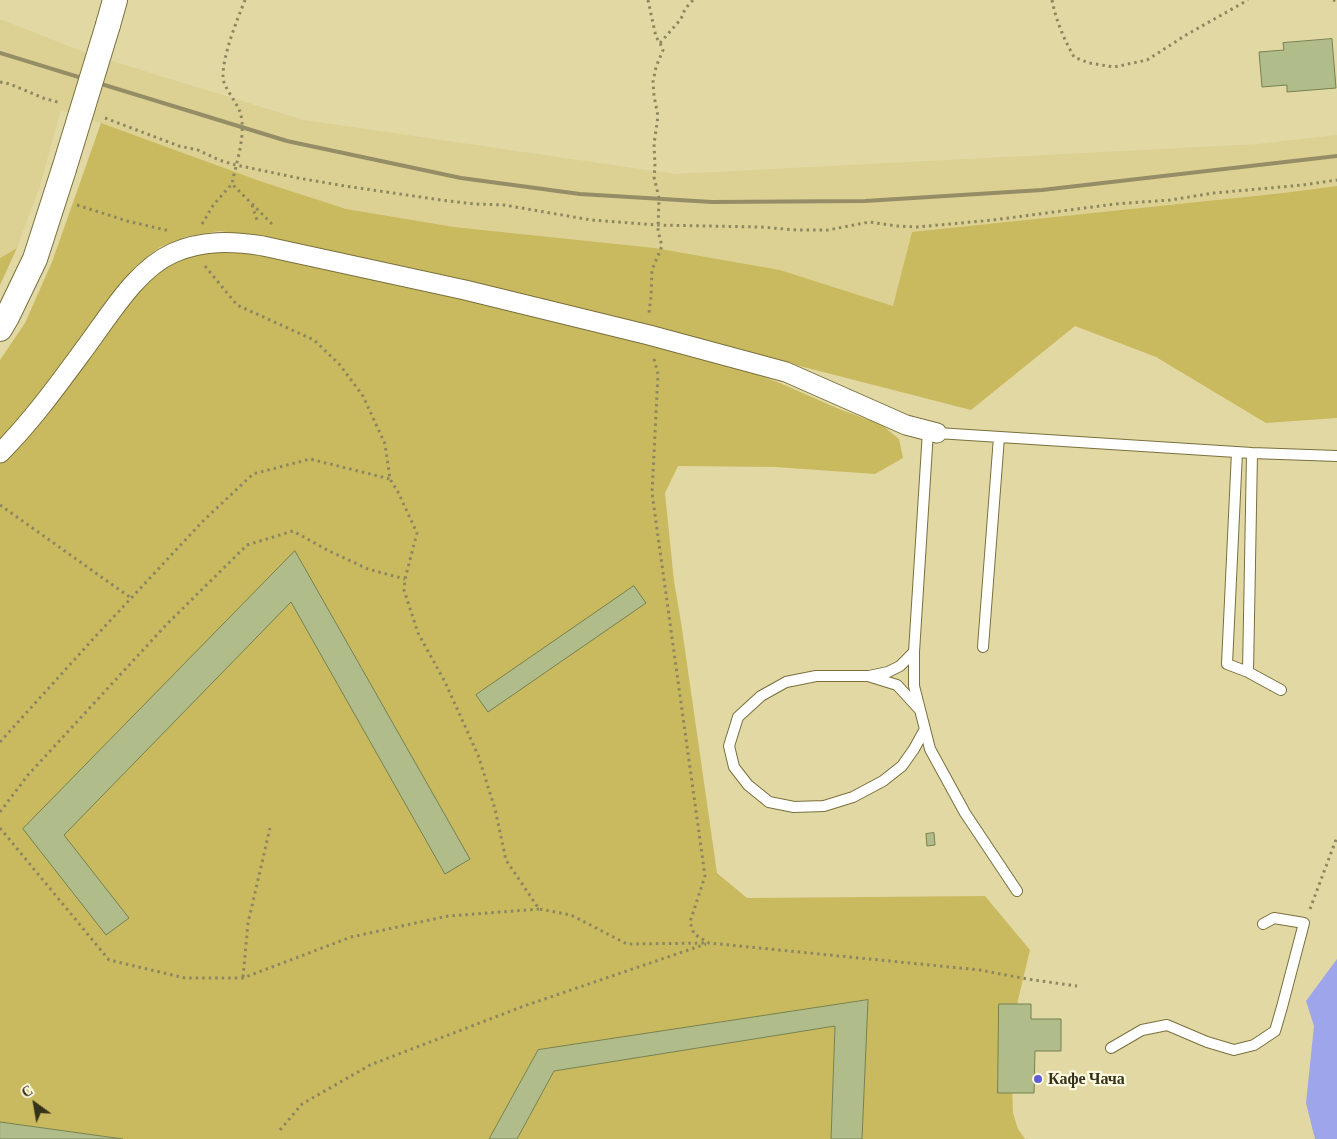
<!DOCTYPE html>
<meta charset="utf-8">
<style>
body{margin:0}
#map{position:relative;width:1337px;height:1139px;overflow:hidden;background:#e2d8a3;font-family:"Crimson Pro",serif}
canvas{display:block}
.north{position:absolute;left:10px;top:1079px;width:50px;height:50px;-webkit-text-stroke:4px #fdf9de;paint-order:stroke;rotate:328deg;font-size:14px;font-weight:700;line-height:20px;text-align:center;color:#35321c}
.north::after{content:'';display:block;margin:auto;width:18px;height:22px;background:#35321c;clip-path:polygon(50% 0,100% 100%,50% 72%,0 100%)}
</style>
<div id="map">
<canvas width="1337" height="1139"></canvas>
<div class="north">С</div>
</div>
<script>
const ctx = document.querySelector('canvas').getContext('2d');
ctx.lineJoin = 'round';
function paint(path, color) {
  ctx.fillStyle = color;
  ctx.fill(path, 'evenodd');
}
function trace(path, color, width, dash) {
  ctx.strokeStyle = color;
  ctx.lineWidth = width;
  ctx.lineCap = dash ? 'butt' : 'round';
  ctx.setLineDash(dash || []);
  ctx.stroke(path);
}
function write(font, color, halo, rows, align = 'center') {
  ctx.font = font + ' "Crimson Pro",serif';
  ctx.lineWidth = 4.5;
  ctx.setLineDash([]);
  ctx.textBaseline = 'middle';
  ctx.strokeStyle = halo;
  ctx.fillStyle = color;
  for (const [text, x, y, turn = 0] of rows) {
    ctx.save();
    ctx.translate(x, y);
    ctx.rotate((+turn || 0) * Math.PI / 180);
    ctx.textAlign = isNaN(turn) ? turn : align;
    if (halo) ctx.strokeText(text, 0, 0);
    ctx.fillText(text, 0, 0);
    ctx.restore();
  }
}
const built = new Path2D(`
 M0 19 89 54 304 120 675 174 1258 144 1337 135V186L1283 193 1048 218 893 306 780 270 655 248 454 227 345 209 260 181 101 123 61 110 40 186 17 248 0 258Z`);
const green = new Path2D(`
 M101 123 260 181 346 209 454 227 655 248 780 270 893 306 912 232 1283 193 1337 186V418L1266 423 1156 357 1075 326 971 410 648 327 263 238 220 231 188 236 160 247 136 266 118 289 35 404 0 442V360L25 323 52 262Z
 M17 248 0 285V258Z
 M235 249 500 305 696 352 780 383 839 409 882 425 899 439 903 458 875 474 775 467 678 466 665 493 674 581 681 622 717 873 747 898 985 896 1030 950 1018 1000 1011 1054 1013 1113 1018 1129 1025 1139H862L868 1000 538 1050 489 1139H123L0 1122V463L32 428 126 303 148 280 168 265 190 255Z
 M835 1026 831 1139H517L554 1071Z`);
const water = new Path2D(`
 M1337 959V1139H1315L1306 1103 1314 1026 1306 1001Z`);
const building = new Path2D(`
 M1332 39 1336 88 1287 92V85L1262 87 1259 52 1284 50 1283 43Z
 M295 551 470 859 445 874 291 602 64 835 129 918 106 935 23 829Z
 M634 586 646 603 488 712 476 695Z
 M934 833 935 845 927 846 926 834Z
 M868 1000 862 1139H831L835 1026 554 1071 517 1139H489L538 1050Z
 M999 1004H1031V1019H1061V1051H1035L1034 1093H998Z
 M0 1122 123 1139H0Z`);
const path = new Path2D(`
 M245 0C237 20 222 57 223 78 224 88 236 101 240 112 247 133 236 163 232 184L273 225
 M648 0 656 37 660 43 663 50 656 67 653 82 654 96 658 116 654 144 655 167 654 177 659 198 658 231 662 246 652 270 651 297 649 313
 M1052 0C1056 21 1064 39 1074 57L1089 63 1114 67 1147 60 1186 35 1248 0
 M1333 0 1337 1
 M660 43 681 19 685 9 693 0
 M0 82 10 84 43 98 61 103
 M105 118 179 146 198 150 219 160 236 165 298 178 345 186 441 200 475 204 504 205 591 220 657 225 760 227 797 230H828L869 222 897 226 917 227 993 220 1115 204 1170 200 1214 193 1303 185 1337 180
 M77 205 127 221 170 231
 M252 205 258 223
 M202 224 214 204 232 184
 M205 266 237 305 314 340 340 365 363 396 385 444 390 479 398 492 417 533 405 579 404 590 418 633 445 682 478 755 495 809 506 860 539 909 571 915 627 944 709 943
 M654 359 658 374 652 493 705 876 690 922 694 934 709 943 980 970 1027 979 1077 986
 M0 505 131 598
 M0 742 94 638 203 521 253 474 310 459 390 479
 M0 812 28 775 166 625 247 545 293 531 329 551 368 569 405 579
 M0 828 109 960 185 978H243L351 937 448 916 539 909
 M1310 909 1337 837
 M243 977 248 923 270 828
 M280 1130 302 1104 370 1065 524 1006 706 944`);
const service = new Path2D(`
 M928 431 914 652V686L930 749 965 813 1017 891
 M937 433 1252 453 1337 456
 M1237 452 1227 664 1248 672 1281 690
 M983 647 999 437
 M1248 672 1252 453
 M869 676 888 672 900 666 914 652
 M920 710 897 685 868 676H816L786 682 761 696 738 717 729 746 734 767 748 785 769 802 794 807 824 806 853 797 883 781 902 766 914 749 925 729
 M1111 1048 1142 1030 1167 1025 1207 1042 1234 1050 1254 1045 1275 1031 1282 1007 1304 923 1274 918 1263 924`);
const minor = new Path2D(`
 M0 453C33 420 60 382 88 344 111 313 137 269 173 253 202 240 232 241 263 246L465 290 649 335 786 372 906 425 937 433`);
const tertiary = new Path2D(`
 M108 25 115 0
 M0 329 7 317 35 259 64 169`);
const rail = new Path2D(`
 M0 53 287 141 461 178 580 194 712 202 865 201 1042 190 1337 156`);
const tertiaryBridge = new Path2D(`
 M64 169 108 25`);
const markers = [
 [1038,1079,5,"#5f5dd5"]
];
const poiNames = [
 ["Кафе Чача",1048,1079]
];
paint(built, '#dcd193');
paint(green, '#caba5f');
paint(water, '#9fa5eb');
paint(building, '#b0bd8a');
trace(building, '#758150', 1);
trace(service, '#79703d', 12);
trace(minor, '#79703d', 21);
trace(tertiary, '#79703d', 26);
trace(path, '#8d8761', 3, [2.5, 4]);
trace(service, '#fff', 10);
trace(minor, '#fff', 19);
trace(tertiary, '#fff', 24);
trace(rail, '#948d66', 4);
trace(tertiaryBridge, '#79703d', 26, []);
trace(tertiaryBridge, '#fff', 24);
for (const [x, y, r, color] of markers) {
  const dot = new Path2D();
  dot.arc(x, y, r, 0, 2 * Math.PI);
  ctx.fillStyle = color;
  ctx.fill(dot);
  trace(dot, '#fdf9de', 2);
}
write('bold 16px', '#35321c', '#fdf9de', poiNames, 'left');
</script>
